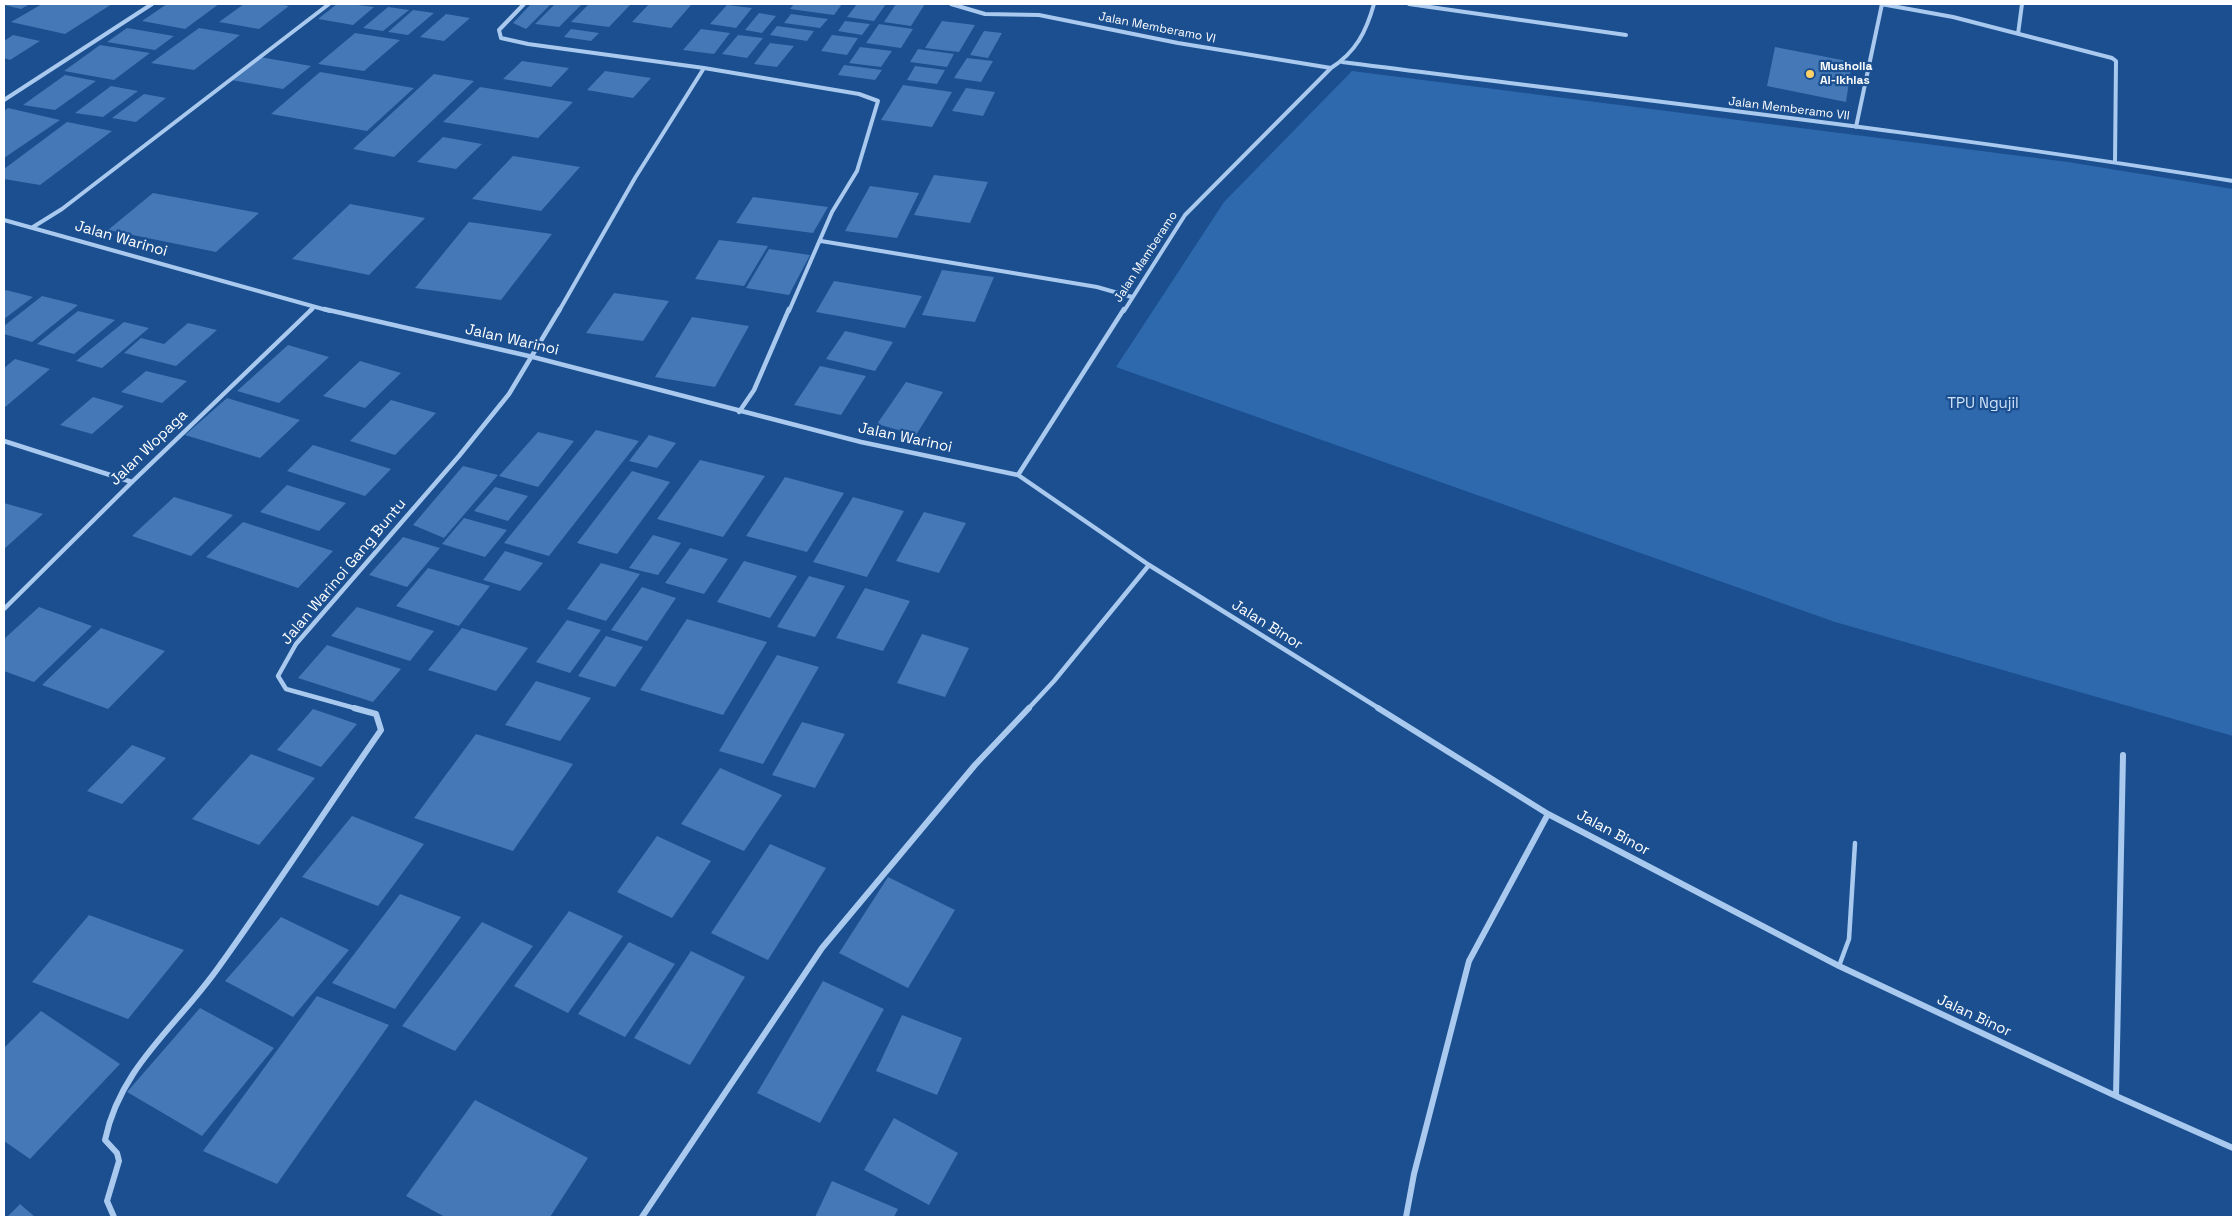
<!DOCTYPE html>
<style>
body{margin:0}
#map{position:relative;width:2237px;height:1221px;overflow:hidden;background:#1b4f8f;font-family:"Space Grotesk",sans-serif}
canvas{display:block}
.frame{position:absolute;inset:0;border:5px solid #fff;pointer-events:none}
</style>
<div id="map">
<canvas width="2237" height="1221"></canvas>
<div class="frame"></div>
</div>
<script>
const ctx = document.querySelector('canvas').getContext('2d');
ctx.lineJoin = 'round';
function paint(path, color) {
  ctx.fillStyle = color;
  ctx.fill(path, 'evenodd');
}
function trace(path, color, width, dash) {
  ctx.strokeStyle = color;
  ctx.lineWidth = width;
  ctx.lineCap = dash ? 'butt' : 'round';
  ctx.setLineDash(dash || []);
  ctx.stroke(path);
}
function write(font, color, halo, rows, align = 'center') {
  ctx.font = font + ' "Space Grotesk",sans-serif';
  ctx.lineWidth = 4.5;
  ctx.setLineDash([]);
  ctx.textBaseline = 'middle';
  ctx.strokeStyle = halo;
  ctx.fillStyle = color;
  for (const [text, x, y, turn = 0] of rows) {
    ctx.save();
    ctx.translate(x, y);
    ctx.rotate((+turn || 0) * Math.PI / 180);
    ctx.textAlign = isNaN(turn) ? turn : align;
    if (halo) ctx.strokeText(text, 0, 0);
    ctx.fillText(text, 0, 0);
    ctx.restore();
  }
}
const green = new Path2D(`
 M1352 71 2068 162 2233 189V736L1835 622 1116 367 1224 202Z`);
const building = new Path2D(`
 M4 4H30L21 9 4 5Z
 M42 4H112L65 34 11 22Z
 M167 4H219L185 29 142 21Z
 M244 4H278L289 6 259 29 219 22Z
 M337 4H350L374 7 353 25 318 19Z
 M531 4H551L526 29 513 23Z
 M555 4H582L559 27 535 24Z
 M589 4H631L609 27 571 22Z
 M649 4H684L691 5 671 28 632 22Z
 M794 4H842L834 15 790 9Z
 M857 4H886L874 21 847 17Z
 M896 4H925L911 26 884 22Z
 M727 5 752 8 736 28 710 24Z
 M388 7 409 10 383 31 363 28Z
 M413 10 434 13 408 35 388 32Z
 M759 13 776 16 762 33 745 30Z
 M446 14 470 18 444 41 420 37Z
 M791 14 828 19 820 28 784 23Z
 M845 21 870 24 862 35 838 31Z
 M942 21 975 25 959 52 925 48Z
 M879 24 913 29 901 48 866 43Z
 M777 26 814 31 807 41 770 35Z
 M127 28 174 36 155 50 107 42Z
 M199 28 240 35 194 70 151 63Z
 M571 29 599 33 591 41 564 37Z
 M701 29 730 33 714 54 683 50Z
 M984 31 1002 33 988 58 970 55Z
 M355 33 400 40 364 71 318 64Z
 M13 35 40 41 10 60 4 58V41Z
 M738 35 763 38 747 58 722 54Z
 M832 35 858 38 847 55 821 51Z
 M770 43 794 46 777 67 754 64Z
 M100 45 150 53 114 80 64 71Z
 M860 47 892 51 881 67 849 63Z
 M1775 47 1852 62 1846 102 1767 86Z
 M918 49 954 54 947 67 910 62Z
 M260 57 311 66 283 89 231 80Z
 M967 58 993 61 981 82 954 78Z
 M522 61 569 68 551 87 503 79Z
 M844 65 882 70 875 80 838 75Z
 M915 66 945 70 937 84 907 80Z
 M605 71 651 78 633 98 587 90Z
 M320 72 414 88 367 131 271 114Z
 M434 74 474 81 394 157 353 149Z
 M65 75 96 81 55 110 23 105Z
 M903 85 952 92 932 127 881 120Z
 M111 86 138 91 103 117 75 113Z
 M480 87 573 102 538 138 443 122Z
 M966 88 995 92 983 116 952 111Z
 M144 94 166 98 136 122 112 118Z
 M8 108 60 120 4 158V111Z
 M67 122 112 131 40 185 4 179V169Z
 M443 137 482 144 456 169 417 162Z
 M513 156 580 167 541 211 472 199Z
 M934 175 988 182 970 223 914 215Z
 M870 186 919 193 897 238 845 231Z
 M153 193 259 213 216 252 108 230Z
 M753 197 828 207 813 233 736 223Z
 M350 204 425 218 369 275 292 259Z
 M469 222 552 234 501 300 415 288Z
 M719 240 768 246 744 286 695 279Z
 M769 249 810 255 789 295 746 288Z
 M942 270 994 277 975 322 922 315Z
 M834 281 922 296 905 328 816 312Z
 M6 290 33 297 4 319V292Z
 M614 293 669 301 643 341 586 333Z
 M42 296 78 305 32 342 4 334V326Z
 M78 311 115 320 74 354 37 344Z
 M692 317 749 326 715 387 655 377Z
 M124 322 149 328 102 368 76 361Z
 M188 323 217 330 176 366 124 353 141 338 164 344Z
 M845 331 893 342 875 371 826 359Z
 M288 345 329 357 279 403 237 391Z
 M15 359 50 369 4 408V368Z
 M360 361 401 373 365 408 323 396Z
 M820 366 866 376 841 415 794 405Z
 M146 371 187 381 162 403 121 392Z
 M906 382 943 392 916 435 877 424Z
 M93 397 124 406 92 434 60 425Z
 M227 398 300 420 260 458 185 435Z
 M391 400 436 413 395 455 350 441Z
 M596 430 639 441 549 556 504 543Z
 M538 432 574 441 538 487 499 476Z
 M649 435 676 443 657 468 629 461Z
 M313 445 391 469 365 496 287 471Z
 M700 460 765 476 723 537 657 519Z
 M463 466 498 475 444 538 413 525Z
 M632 471 670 482 617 554 577 543Z
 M785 477 844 493 807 552 746 536Z
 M287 485 346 503 319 531 260 512Z
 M495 487 528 496 508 521 474 511Z
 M174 497 233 515 191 556 132 536Z
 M853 497 904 511 867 577 813 562Z
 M4 503 43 514 4 549Z
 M924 512 966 523 939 573 896 561Z
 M464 518 507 530 485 557 442 544Z
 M243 522 333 551 298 588 206 557Z
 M653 535 681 543 658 575 629 568Z
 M403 537 440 548 407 587 369 575Z
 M690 548 728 559 704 594 665 583Z
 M505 551 543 563 520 591 483 580Z
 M744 561 797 576 770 618 717 602Z
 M601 563 640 574 606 621 567 609Z
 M428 568 490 586 459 626 396 606Z
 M809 576 845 586 815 637 777 627Z
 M642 587 676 598 647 641 611 630Z
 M865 588 910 601 883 651 836 638Z
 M39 607 92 626 34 682 4 671V639Z
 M357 607 434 631 410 661 331 636Z
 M687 619 767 642 723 715 640 690Z
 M567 620 601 630 570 673 536 662Z
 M101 628 165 651 108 709 42 685Z
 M462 628 528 648 496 691 428 670Z
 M922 634 969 648 945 697 897 683Z
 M606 636 643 647 615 687 578 676Z
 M327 645 401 669 373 702 298 678Z
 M777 655 819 667 763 764 719 751Z
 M536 681 591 698 560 741 505 725Z
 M313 709 357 724 321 767 277 750Z
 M802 722 845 734 815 788 772 775Z
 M476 734 573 764 513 851 414 818Z
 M132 745 166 758 122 804 87 791Z
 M251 754 315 778 259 845 192 819Z
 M720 768 782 795 744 851 681 824Z
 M352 816 424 844 378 906 302 877Z
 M657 836 711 861 672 918 617 892Z
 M770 844 826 868 768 960 711 933Z
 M888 877 955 910 908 988 839 953Z
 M400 894 461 917 395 1009 332 983Z
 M569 911 623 936 568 1013 514 986Z
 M89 915 184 950 128 1019 32 982Z
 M281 917 349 950 293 1017 225 981Z
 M482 922 533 946 455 1051 402 1026Z
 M629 942 675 964 625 1037 578 1014Z
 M691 951 745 977 690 1065 634 1038Z
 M823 981 884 1009 820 1123 757 1093Z
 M317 996 389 1025 277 1184 203 1151Z
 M200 1008 274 1048 202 1136 127 1092Z
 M41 1011 120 1064 30 1159 4 1141V1048Z
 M902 1015 962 1038 937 1095 876 1071Z
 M475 1100 588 1158 550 1217H445L406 1196Z
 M894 1118 958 1153 929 1205 864 1170Z
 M832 1181 898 1209 894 1217H815Z
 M20 1204 35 1217H7Z`);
const service = new Path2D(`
 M1839 966 1849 939 1855 843`);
const minorFar2 = new Path2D(`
 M524 4 499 30 501 38 528 44 704 68 635 178 559 311
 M951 4 985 14 1039 15 1178 43 1331 68
 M1409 4 1626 35
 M1881 4 1953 17 2112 58 2116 61 2115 162
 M2018 34 2022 4
 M1342 62C1639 100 1937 133 2233 181
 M704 68 859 94 878 101 857 171 832 212 789 311
 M4 100 152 4
 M1856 127 1882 4
 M4 220 330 311
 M33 227 62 209 329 4
 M821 241 1097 287 1132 297
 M310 311 314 307
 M1124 311 1185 215 1331 68C1356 52 1366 32 1374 4`);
const minorFar1 = new Path2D(`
 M324 309 533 357 861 442 1018 475 1149 565 1380 709
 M739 412 754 390 789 309
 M4 441 132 482
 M1018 475 1124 309
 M4 609 132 482 312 309
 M358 709 286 689 278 676 296 644 459 456 509 394 560 309
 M1028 709 1054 681 1149 565`);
const minor = new Path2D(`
 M1378 708 1548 814 1839 966 2116 1096 2233 1148
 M2116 1096 2123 755
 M114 1217 107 1201 119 1161 117 1153 105 1140C120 1067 177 1026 218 968 274 890 326 809 381 730L376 714 354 708
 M642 1217 822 948 975 765 1029 708
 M1406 1217 1414 1174 1469 961 1548 814`);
const markers = [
 [1810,74,5,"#ffd166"]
];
const farStreetnames = [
 ["Jalan Memberamo VI",1157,28,11],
 ["Jalan Memberamo VII",1789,109,7],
 ["Jalan Mamberamo",1146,257,-57]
];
const farPoinames = [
 ["Musholla",1820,67],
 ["Al-Ikhlas",1820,81]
];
const streetNames = [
 ["Jalan Warinoi",121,239,16],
 ["Jalan Warinoi",512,340,13],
 ["Jalan Warinoi",905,438,12],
 ["Jalan Wopaga",149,448,-44],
 ["Jalan Warinoi Gang Buntu",344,572,-50],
 ["Jalan Binor",1267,625,32],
 ["Jalan Binor",1613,833,28],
 ["Jalan Binor",1974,1016,25]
];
const parkNames = [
 ["TPU Ngujil",1983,404]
];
paint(green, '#2e69ad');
paint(building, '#4478b7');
trace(service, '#a9c9ee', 4.5);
trace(minorFar2, '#a9c9ee', 4);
trace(minorFar1, '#a9c9ee', 4.5);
trace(minor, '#a9c9ee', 6);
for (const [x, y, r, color] of markers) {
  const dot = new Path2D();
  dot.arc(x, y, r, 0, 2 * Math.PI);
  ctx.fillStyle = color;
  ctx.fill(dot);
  trace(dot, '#1b4f8f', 2);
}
write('12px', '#fff', '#1b4f8f', farStreetnames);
write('bold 12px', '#fff', '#1b4f8f', farPoinames, 'left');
write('15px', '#fff', '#1b4f8f', streetNames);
write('15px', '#cfe3fa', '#1b4f8f', parkNames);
</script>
